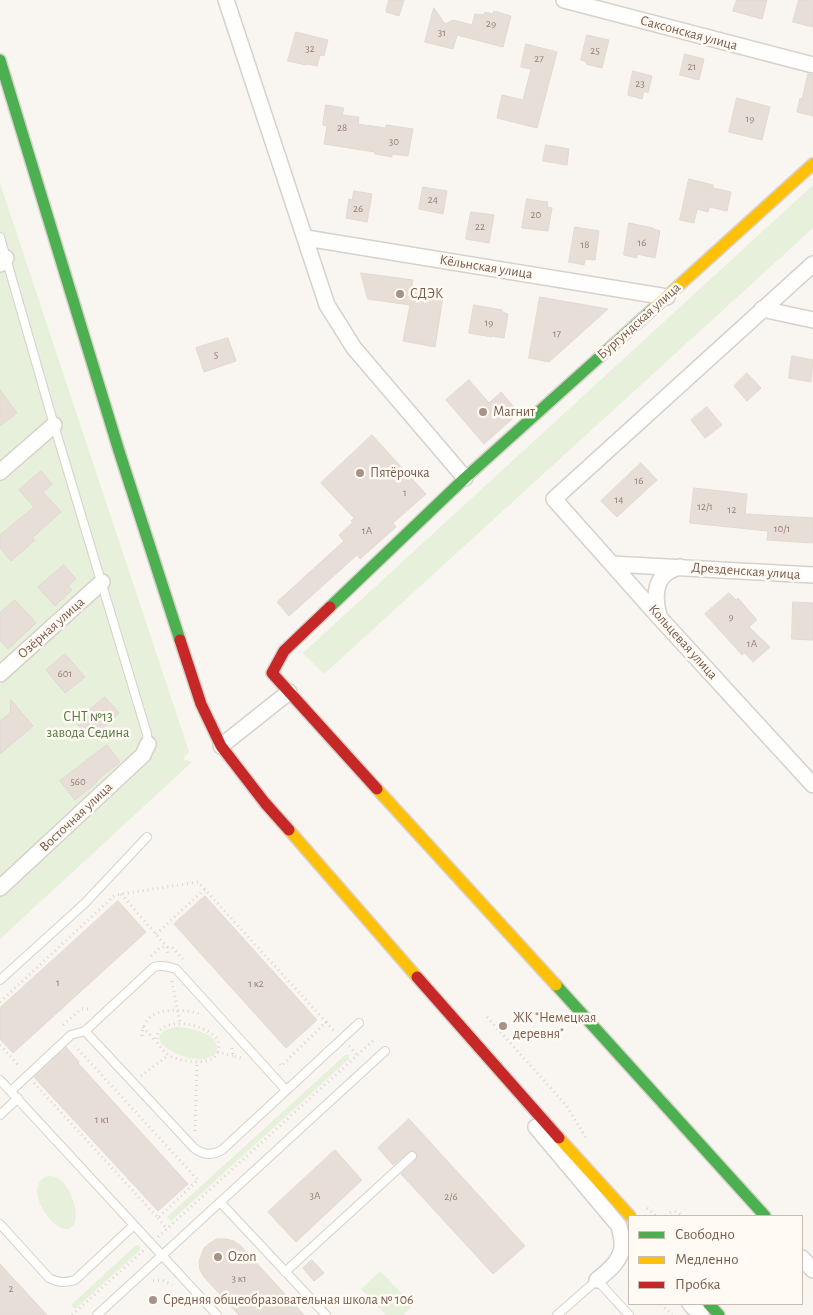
<!DOCTYPE html>
<meta charset="utf-8">
<style>
body{margin:0}
#map{position:relative;width:813px;height:1315px;overflow:hidden;background:#f9f5f0;font-family:"Alegreya Sans",sans-serif}
canvas{display:block}
.legend{position:absolute;left:628px;top:1215px;width:175px;height:90px;box-sizing:border-box;background:#fffaf3;border:1px solid #cabbb1;margin:0;padding:6px 9px;list-style:none;font-size:15px;color:#7a5c4d}
.legend li{display:flex;align-items:center;gap:10px;height:25px}
.legend b{width:25px;border:1px solid #cabbb1}
</style>
<div id="map">
<canvas width="813" height="1315"></canvas>
<ul class="legend">
<li><b style="height:6px;background:#4caf50"></b>Свободно</li>
<li><b style="height:6px;background:#ffc107"></b>Медленно</li>
<li><b style="height:6px;background:#c62828"></b>Пробка</li>
</ul>
</div>
<script>
const ctx = document.querySelector('canvas').getContext('2d');
ctx.lineJoin = 'round';
function paint(path, color) {
  ctx.fillStyle = color;
  ctx.fill(path, 'evenodd');
}
function trace(path, color, width, dash) {
  ctx.strokeStyle = color;
  ctx.lineWidth = width;
  ctx.lineCap = dash ? 'butt' : 'round';
  ctx.setLineDash(dash || []);
  ctx.stroke(path);
}
function write(font, color, halo, rows, align = 'center') {
  ctx.font = font + ' "Alegreya Sans",sans-serif';
  ctx.lineWidth = 5;
  ctx.setLineDash([]);
  ctx.textBaseline = 'middle';
  ctx.strokeStyle = halo;
  ctx.fillStyle = color;
  for (const [text, x, y, turn = 0] of rows) {
    ctx.save();
    ctx.translate(x, y);
    ctx.rotate((+turn || 0) * Math.PI / 180);
    ctx.textAlign = isNaN(turn) ? turn : align;
    if (halo) ctx.strokeText(text, 0, 0);
    ctx.fillText(text, 0, 0);
    ctx.restore();
  }
}
const green = new Path2D(`
 M0 183 189 752 183 759 192 762 0 939Z
 M813 185V228L324 674 303 653Z
 M176 1027C186 1027 221 1033 217 1050 209 1077 124 1037 176 1027Z
 M345 1055H349V1059L171 1221 167 1217Z
 M48 1176C52 1176 55 1176 59 1179 70 1186 80 1212 74 1224 62 1247 17 1186 48 1176Z
 M138 1245 141 1248 139 1251 75 1309 71 1305 135 1246Z
 M380 1271 413 1305 403 1315H386L361 1289Z`);
const building = new Path2D(`
 M389 0H404L399 16 386 12Z
 M737 0H767L762 19 733 11Z
 M799 0H813V27L793 22Z
 M434 8 445 24 453 20 472 25 475 14 484 15 485 12 493 14 494 11 511 16 503 47 457 35 453 49 425 42Z
 M296 32 328 40 324 56 320 55 317 66 307 64 306 65 288 61Z
 M587 35 609 40 602 68 586 64 587 62 581 60Z
 M526 44 557 52 537 128 497 118 502 95 523 100 531 69 521 67Z
 M685 54 704 59 699 80 680 75Z
 M633 71 652 76 648 93 644 91 642 99 628 95Z
 M808 74 813 75V116L797 112 800 98 802 99Z
 M737 98 770 107 762 140 729 132Z
 M326 105 344 108 342 115 359 117 358 124 386 128V125L413 129 408 156 392 154V157L375 154V152L324 144 327 126 323 125Z
 M546 145 569 149 567 165 543 161Z
 M689 179 713 185V188L731 192 727 211 709 207 708 212 697 209 694 223 680 220Z
 M423 187 447 191 443 214 419 209Z
 M354 191 372 194 367 222 346 218 349 199 352 200Z
 M527 199 548 202 547 207 552 208 548 231 522 228Z
 M471 212 494 215 489 243 466 239Z
 M629 223 653 228V229L660 231 655 258 637 254V258L624 255Z
 M575 227 599 231 595 260 585 259 584 265 569 262Z
 M361 273 413 280 411 292 443 297 435 347 403 341 410 305 368 299Z
 M540 297 608 309 549 362 529 358Z
 M474 305 502 310V312L508 314 504 338 492 336V337L469 333Z
 M228 338 236 361 204 372 196 348Z
 M792 356 813 360 811 382 789 378Z
 M747 373 761 388 747 401 734 386Z
 M469 380 489 403 501 392 519 413 484 444 446 400Z
 M0 390 17 413 0 426Z
 M707 407 722 425 705 438 691 420Z
 M372 435 426 494 393 523 396 527 360 559 357 555 289 616 277 602 344 541 339 535 353 522 351 521 354 518 321 483Z
 M641 463 657 480 617 517 601 501Z
 M41 471 52 484 43 492 61 512 32 538 35 540 11 561 0 548V535L34 507 19 490Z
 M694 488 747 494 745 514 813 518V543L767 540 768 531 690 523Z
 M64 565 76 579 68 586 72 590 55 606 38 587Z
 M729 593 736 600 738 598 757 620 749 627 770 647 753 662 744 652 742 655 705 614Z
 M15 600 36 623 8 649 0 640V613Z
 M793 602 813 603V640L792 639Z
 M65 654 85 677 65 693 46 670Z
 M105 697 119 713 92 739 75 722Z
 M11 700 33 726 0 754V721L10 713Z
 M107 745 120 762 96 781 97 782 75 800 60 781Z
 M205 896 317 1020 286 1048 174 924Z
 M118 901 146 932 13 1053 0 1039V1008Z
 M66 1047 79 1062 78 1063 188 1184 158 1211 34 1077Z
 M409 1119 525 1246 493 1274 401 1174 416 1160 417 1157 416 1153 413 1151 409 1152 393 1165 378 1148Z
 M335 1150 362 1180 296 1242 268 1212Z
 M217 1239H226L234 1241 241 1246 304 1315H239L204 1277 200 1270 199 1262 201 1256 204 1248 210 1243Z
 M312 1260 324 1273 314 1281 303 1268Z
 M0 1264 47 1315H0Z`);
const path = new Path2D(`
 M121 894 167 947 168 955
 M156 934 205 889
 M151 956 161 947H172L183 959
 M172 981 180 1023
 M0 1002 115 895 198 882 326 1022 281 1066 279 1063
 M487 1017 566 1105 587 1139
 M326 1022 334 1031
 M63 1025 81 1009H91
 M143 1027 156 1041
 M142 1036C144 1004 179 1009 202 1014
 M0 1045 19 1066 20 1065
 M349 1046 357 1055
 M232 1048 233 1056 241 1058
 M218 1052C216 1054 215 1057 213 1058 205 1065 179 1061 170 1056 164 1052 160 1047 156 1041 157 1038 157 1036 158 1033 168 1015 215 1026 219 1044 219 1047 218 1049 218 1052L233 1056
 M141 1076 169 1055
 M34 1083 158 1218 198 1180 75 1046
 M195 1131 197 1061
 M647 1208 656 1216
 M666 1216C671 1211 676 1210 682 1216
 M158 1218 167 1229
 M158 1237 375 1039
 M153 1281 162 1280 172 1285
 M661 1304 672 1315
 M72 1315 144 1250`);
const lane = new Path2D(`
 M0 237 54 425 147 734 148 744
 M0 980 85 903 147 837
 M0 1080 134 1225 75 1280C65 1283 59 1283 49 1278L0 1224
 M286 1090 176 969C168 966 162 965 154 967L85 1031 194 1148C203 1155 212 1156 222 1150L359 1023
 M11 1091 71 1035 85 1031
 M0 1115 18 1098
 M220 1202 326 1315
 M134 1225 217 1315
 M285 1272 412 1156
 M97 1315 385 1051
 M557 1315 597 1280 629 1315`);
const street = new Path2D(`
 M226 0 327 305 354 348 465 478
 M564 0 813 65
 M306 238 667 297
 M0 264 6 258
 M813 264 554 499 659 617 813 785
 M762 309 813 320
 M0 472 54 425
 M612 564 813 575
 M659 616C655 601 653 582 668 572 671 570 676 568 680 567
 M0 674 102 582
 M221 746 289 692
 M0 888 143 755 148 744
 M536 1127 619 1226C620 1232 622 1237 622 1242 624 1259 608 1271 597 1280
 M802 1258 813 1270
 M690 1304 701 1315`);
const fast = new Path2D(`
 M0 60 119 451 180 640
 M330 607 465 478 654 308
 M556 985 765 1216
 M709 1304 719 1315`);
const slow = new Path2D(`
 M654 308 813 164
 M377 789 556 985
 M289 830 417 977
 M559 1138 630 1216`);
const jam = new Path2D(`
 M330 607 284 651 272 673 377 789
 M180 640 201 704 221 746 265 803 289 830
 M417 977 559 1138`);
const markers = [
 [400,294,5,"#a69286"],
 [483,412,5,"#a69286"],
 [360,473,5,"#a69286"],
 [503,1026,5,"#a69286"],
 [218,1257,5,"#a69286"],
 [153,1300,5,"#a69286"]
];
const numberNames = [
 ["29",491,24],
 ["31",442,33],
 ["32",310,49],
 ["25",595,51],
 ["27",539,59],
 ["21",692,67],
 ["23",640,84],
 ["19",750,119],
 ["28",342,128],
 ["30",394,142],
 ["24",433,200],
 ["26",358,209],
 ["20",536,215],
 ["22",480,227],
 ["16",642,243],
 ["18",585,245],
 ["19",489,323],
 ["17",557,334],
 ["5",216,355],
 ["16",639,481],
 ["1",405,493],
 ["14",619,500],
 ["12/1",705,507],
 ["12",732,510],
 ["10/1",782,529],
 ["1А",367,531],
 ["9",731,617],
 ["1А",752,644],
 ["601",65,674],
 ["560",78,782],
 ["1",58,983],
 ["1 к2",256,984],
 ["1 к1",102,1120],
 ["3А",315,1196],
 ["2/6",451,1197],
 ["3 к1",239,1279],
 ["2",11,1289]
];
const streetNames = [
 ["Саксонская улица",689,33,15],
 ["Кёльнская улица",486,267,9],
 ["Бургундская улица",639,321,-42],
 ["Дрезденская улица",746,571,4],
 ["Озёрная улица",51,628,-42],
 ["Кольцевая улица",683,642,48],
 ["Восточная улица",76,817,-43]
];
const poiNames = [
 ["СДЭК",410,294],
 ["Магнит",493,412],
 ["Пятёрочка",370,473],
 ["ЖК \"Немецкая",513,1018],
 ["деревня\"",513,1034],
 ["Ozon",228,1257],
 ["Средняя общеобразовательная школа № 106",163,1300]
];
const parkNames = [
 ["СНТ №13",88,717],
 ["завода Седина",88,733]
];
paint(green, '#e7f0db');
paint(building, '#e6ded7');
trace(building, '#e2d8d2', 1);
trace(lane, '#d7d1cb', 10);
trace(street, '#d7d1cb', 18);
trace(fast, '#d9d2cb', 14);
trace(slow, '#d9d2cb', 14);
trace(jam, '#d9d2cb', 14);
trace(path, '#dcd5d0', 3, [1, 4]);
trace(lane, '#fefefd', 8);
trace(street, '#fefefd', 15);
trace(fast, '#4caf50', 11);
trace(slow, '#ffc107', 11);
trace(jam, '#c62828', 11);
for (const [x, y, r, color] of markers) {
  const dot = new Path2D();
  dot.arc(x, y, r, 0, 2 * Math.PI);
  ctx.fillStyle = color;
  ctx.fill(dot);
  trace(dot, '#fffaf3', 2);
}
write('11px', '#977e72', null, numberNames);
write('14px', '#7a5c4d', '#fffaf3', streetNames);
write('14px', '#7a5c4d', '#fffaf3', poiNames, 'left');
write('14px', '#537a41', '#fffaf3', parkNames);
</script>
